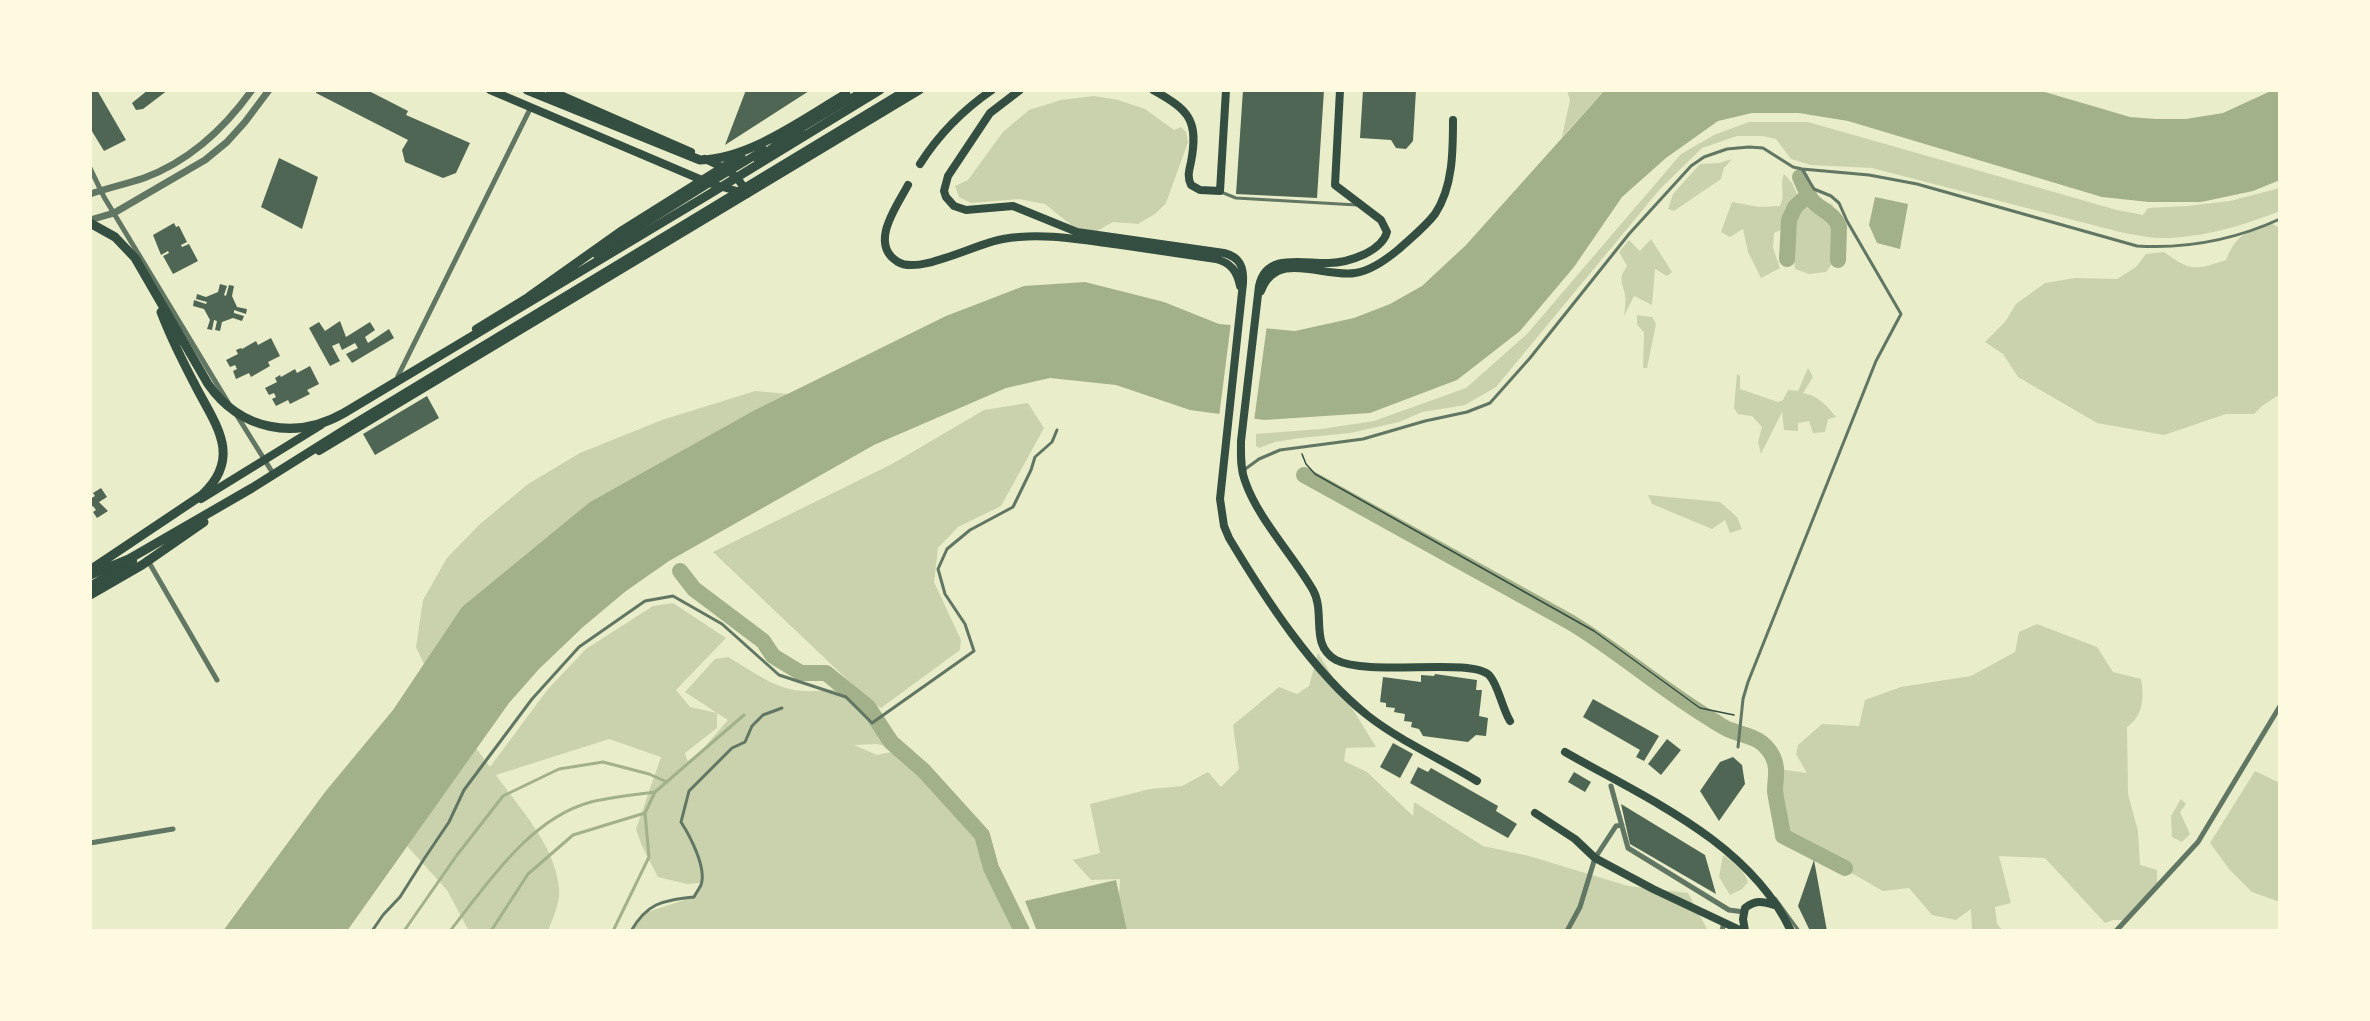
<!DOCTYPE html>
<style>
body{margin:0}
#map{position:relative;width:2370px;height:1021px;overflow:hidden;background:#e9edc9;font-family:Lato,sans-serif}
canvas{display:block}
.frame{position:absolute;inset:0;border:92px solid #fefae0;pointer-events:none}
</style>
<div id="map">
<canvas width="2370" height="1021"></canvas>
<div class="frame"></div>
</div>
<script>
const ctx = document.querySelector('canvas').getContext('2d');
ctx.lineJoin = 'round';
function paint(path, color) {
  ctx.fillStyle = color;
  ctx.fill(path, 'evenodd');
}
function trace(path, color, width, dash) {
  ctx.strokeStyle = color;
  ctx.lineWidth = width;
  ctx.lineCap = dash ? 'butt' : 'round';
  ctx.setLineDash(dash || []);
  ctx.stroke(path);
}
const green = new Path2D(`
 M1567 90H1605L1562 137 1570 100Z
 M1094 96 1118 100 1145 109 1174 130 1181 127 1186 132 1188 142 1166 203 1155 214 1138 224 1113 222 1097 231 1075 228 1045 204 1019 199 971 203 959 197 955 186 968 180 1003 132 1029 110 1061 100Z
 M1749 122H1808L2117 210 2143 215 2148 208 2187 206 2230 201 2280 188V211C2242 226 2199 239 2157 238 2145 237 2132 234 2120 232L1872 168 1811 165 1791 159 1776 139 1763 136H1737L1702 148 1660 189 1496 387 1465 405 1422 412 1399 422 1350 433 1300 438 1275 442 1259 448 1256 446V434L1321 429 1374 421 1466 388 1527 334 1681 154 1714 135Z
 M1732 159 1724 168 1721 179 1674 211 1668 209 1673 194 1700 164 1719 163Z
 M1784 174 1792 183 1797 194 1815 196 1833 205 1832 264 1826 272 1809 274 1795 269 1792 234 1783 229 1774 233 1773 248 1780 268 1761 278 1748 252 1743 229 1730 237 1721 232 1732 202 1759 207 1780 206C1786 195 1779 185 1784 174Z
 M2271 223 2280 228V394L2262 406 2254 414H2226L2164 435 2097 423 2018 377 2003 354 1985 342 2005 322 2016 304 2045 283 2075 278 2117 279 2136 267 2146 254 2164 252C2191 272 2196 270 2226 260 2237 233 2246 233 2271 223Z
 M1651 239 1672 272 1667 276 1655 269 1652 305 1634 296 1624 316C1625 309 1626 301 1625 295 1622 280 1618 280 1627 266L1619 252 1629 240 1640 251Z
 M1637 315 1652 317 1656 324 1647 368H1643L1644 332 1637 325Z
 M1808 368 1813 377 1803 393C1819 396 1826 405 1836 417L1828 419 1825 432 1813 433 1809 421 1798 423V431L1784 430 1782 412 1761 454 1758 442 1762 427 1752 416 1738 414 1734 408 1737 374 1740 376V389L1778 402 1783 400 1788 390 1798 391Z
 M755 391 789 394 590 502 424 664 416 647 423 600 447 558 480 524 528 484 580 453 662 420Z
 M1028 403 1044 428 1001 506 958 527 938 548 934 582 961 640 960 650 881 708 873 704 713 552 892 464 984 410Z
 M1648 495 1720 502 1737 517 1742 529 1730 533 1725 520 1712 529 1652 504Z
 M673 603 726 638 676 690 690 707 717 713 685 692 715 659 728 657C772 683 784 697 837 689L897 739 892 748 877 744 854 745 877 755 900 750 982 835 989 860 1022 931H633L641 914 694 897 701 883 687 884 658 877 642 846 636 829 661 757 609 739 496 775C520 809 554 844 559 887 561 902 553 917 548 931H469L447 890 407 846 476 748 490 767 548 689 586 649 653 606ZM717 713 728 720 689 765 685 753 717 728Z
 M2037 624 2097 647 2113 672 2141 679C2144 697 2144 715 2127 727L2128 794 2138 831 2140 865 2157 870V883L2126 920H2113L2105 923 2045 858 1999 856 2011 903 1995 907 1997 924 2003 931H1972L1971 909 1956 920 1932 915 1909 888 1883 891 1855 875 1817 861 1804 849 1791 847 1781 841 1774 793 1778 769 1807 773 1796 754 1798 745 1822 724 1859 726 1865 700 1901 687 1971 676 2015 652 2019 632Z
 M1318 653 1376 747 1346 748 1344 761 1367 772 1413 816 1414 802 1483 846 1529 856 1628 886 1688 893 1708 931H1122L1118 913 1120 879 1091 880 1073 860 1100 853 1090 804 1150 789 1182 786 1208 772 1221 787 1239 769 1233 725 1279 687 1297 694 1309 686Z
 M2255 771 2280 783V902L2252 892 2229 869 2210 843Z
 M2181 799 2186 804 2180 812 2190 834 2182 842 2172 837 2171 816Z
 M1723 855C1734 862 1744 870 1748 882L1742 889 1730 895 1719 877Z`);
const water = new Path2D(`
 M1605 90H2038L2130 117 2156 119H2186L2223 113 2273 90H2280V180L2253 191 2201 202H2149L2102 197 1848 121 1799 113H1752L1718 121 1666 158 1622 197 1574 267 1520 331 1457 380 1370 413 1264 420 1190 410 1116 385 1050 378 1006 388 874 445 669 561 626 591 583 627 539 669 509 703 347 931H223L325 792 393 710 462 607 590 502 755 410 946 316 1024 286 1085 282 1164 302 1219 324 1295 331 1354 318 1390 304 1422 286 1466 245Z
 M1875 197 1908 204 1900 249 1877 243 1869 225Z
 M1116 880 1127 931H1037L1025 901Z`);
const pier = new Path2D(`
 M1231 322 1267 325 1254 421 1219 417Z`);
const stream = new Path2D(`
 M404 931 457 855 503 796 559 769 603 762 649 774 667 782
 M450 931C487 884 530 818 591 802 611 797 634 795 655 792
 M491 931 528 874 573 835 645 813
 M613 931 649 857 645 813 655 792 744 715`);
const river = new Path2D(`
 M1800 177C1803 184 1807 193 1811 199 1820 211 1834 212 1839 227L1838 260
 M1787 259 1789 220 1795 207 1809 194
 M1304 475 1570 622C1620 652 1663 691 1714 721 1719 724 1724 728 1730 730 1747 737 1761 736 1772 755 1779 768 1775 778 1775 791 1777 806 1781 821 1783 836L1845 868
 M680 571 694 589 763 641 773 656 801 673H826L868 707 891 742 924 771 982 835 991 868 1022 931`);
const building = new Path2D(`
 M90 90H97L126 140 104 151 90 128Z
 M148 90H168L143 109 136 110 132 103Z
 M317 90H367L408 111 406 115 470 143 456 173 443 178 405 162 402 150 408 140 316 93Z
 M746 90H806L809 91 725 145Z
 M1243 90H1324L1317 198 1236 194Z
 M1363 90H1416L1413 141 1406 149 1396 148 1391 140 1360 138Z
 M279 158 318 177 302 229 261 207Z
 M174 223 176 227 179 226 187 242 181 245 182 247 189 244 198 261 173 274 163 256 169 253 168 251 161 255 153 235Z
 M220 284 227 286 224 295 226 296 229 285 234 286 232 296 237 307 247 309 246 314 234 310V313L244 316 242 321 233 318 222 322 220 331 215 330 217 321 214 320 212 330 207 329 210 320 204 309 193 306 194 300 206 304 207 302 196 299 197 294 206 297 218 292Z
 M340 321 346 337 370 322 375 330 365 337 368 343 389 329 394 338 352 363 346 354 358 348 355 343 342 350 339 343 332 346 340 361 330 366 309 328 319 322 325 331Z
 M271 338 280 356 268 362 270 366 251 377 249 373 236 379 233 371 237 369 235 365 230 367 226 360 238 354 236 350 241 348 242 349 256 341 258 345Z
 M310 366 319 384 307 390 310 394 290 404 288 400 276 406 272 399 276 397 274 393 269 395 265 388 277 382 275 378 280 375 281 377 295 369 297 373Z
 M427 396 439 418 375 455 363 434Z
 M101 488 107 497 99 502 108 511 97 518 93 512 96 510 93 506 90 508V499L95 496 93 493Z
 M1435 674 1477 680 1476 690H1482L1479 716 1488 718 1486 736 1476 735 1468 742 1423 736 1419 729 1411 727 1412 722 1404 721 1405 714 1394 712 1395 708 1386 707V703L1380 702 1383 677 1421 682V675L1434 676Z
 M1593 699 1659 736 1644 761 1636 757 1640 750 1583 717Z
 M1667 739 1681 750 1661 775 1648 764Z
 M1393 743 1413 754 1400 778 1380 767Z
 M1733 757 1742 765 1745 784 1719 821 1700 791 1720 762Z
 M1418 767 1428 772 1431 768 1498 806 1496 811 1517 824 1508 838 1410 783Z
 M1574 772 1591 782 1585 792 1568 782Z
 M1621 804 1705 855 1716 894 1630 844Z
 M1814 860 1827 931H1810L1798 906Z`);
const path = new Path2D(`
 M1302 454 1306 464 1315 474 1594 631 1700 708 1734 715`);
const service = new Path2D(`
 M1221 192 1236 198 1357 205
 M1244 470 1259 459 1280 450 1363 439 1425 421 1467 412 1490 403 1530 358 1629 234 1691 166 1704 157 1727 149 1749 147 1763 148 1793 167 1802 169 1869 175 1917 184 2137 246C2187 249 2234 240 2280 219
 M1738 747 1743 699 1748 682 1876 361 1901 314 1847 221 1839 203 1831 196 1814 189 1802 169
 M1775 898 1799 931
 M372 931 383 915 400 897 424 859 449 822 464 790 532 699 579 647 645 601 673 596 722 624 779 675 846 697 872 723 974 651 965 624 945 594 938 569 947 549 970 530 1013 507 1031 470 1035 457 1052 442 1057 430
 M631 931C648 902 662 901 694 897 696 893 699 889 701 885 707 868 690 836 681 822L689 791 732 748 745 742 752 726 763 715 782 708`);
const minor = new Path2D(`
 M90 168 104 197 229 404
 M398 376 531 107
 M236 414 274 475
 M147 559 217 680
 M1611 786 1628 848 1729 910 1744 912
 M90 843 173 829
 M1567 931 1580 907 1595 858 1616 826 1622 825
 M1722 931 1723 926 1728 924
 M2116 931 2198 842 2280 706`);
const tertiary = new Path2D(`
 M90 194C108 188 126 184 144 178 190 161 224 129 252 90
 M90 220 114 213 205 160 227 142 245 122 269 90`);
const secondary = new Path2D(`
 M596 254 709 183
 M476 329 533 294
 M319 451 747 194
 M201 499 321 425
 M90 586 133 561`);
const primary = new Path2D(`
 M490 90 709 183 747 194
 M549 90 691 152
 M1020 90 990 113 948 176 944 191 946 197 954 206 966 210 1013 206 1077 232 1224 253C1240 257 1244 267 1243 283L1220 499 1224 526 1229 538C1265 598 1312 671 1367 715 1400 741 1441 759 1477 781
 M1153 90C1189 110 1199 120 1191 162 1189 171 1187 177 1191 185L1200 190 1220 191 1226 90
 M1340 90 1335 185 1381 220 1387 232C1384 243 1375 249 1365 254 1354 259 1342 263 1329 263 1304 264 1266 252 1259 286L1241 441C1241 454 1240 468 1245 481 1258 519 1293 555 1313 590 1326 613 1309 645 1336 660 1369 677 1471 657 1489 675 1498 684 1502 708 1510 721
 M806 125 865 90
 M705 159C726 169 736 172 747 193
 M920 164C939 134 963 110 992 90
 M709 183 764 150
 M908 185C897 206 868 244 898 262 919 275 977 243 1003 239 1042 232 1082 240 1121 245 1153 250 1184 254 1216 259 1231 263 1237 271 1240 286
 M747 194 920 90
 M1261 291C1277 249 1323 278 1355 273 1371 271 1387 259 1399 249 1411 238 1425 227 1435 214 1453 187 1453 151 1453 120
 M1565 752C1647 799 1749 842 1791 931
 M1535 813 1575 839 1595 858 1653 889 1742 931
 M1745 931 1743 919 1745 908C1755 900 1762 901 1774 905`);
const trunk = new Path2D(`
 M527 90 700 160C750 159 803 119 846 94
 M758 159 810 121
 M90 223 115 237 135 258 208 384C240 430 295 441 344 413L708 195 880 90
 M530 296 623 230 741 156
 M90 570 202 495C244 456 214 423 194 383 182 360 170 336 161 312
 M90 575 129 559 252 488 346 429 907 90
 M90 595 142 565 204 522`);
paint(green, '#cad2ad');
paint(water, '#a3b18a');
paint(pier, '#e9edc9');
trace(stream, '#a3b18a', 3);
trace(river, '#a3b18a', 16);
paint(building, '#4f6655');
trace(path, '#344e41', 1.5);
trace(service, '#617663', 3);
trace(minor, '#617663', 5);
trace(tertiary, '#617663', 7);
trace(secondary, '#344e41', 8);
trace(primary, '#344e41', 8);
trace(trunk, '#344e41', 9);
</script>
